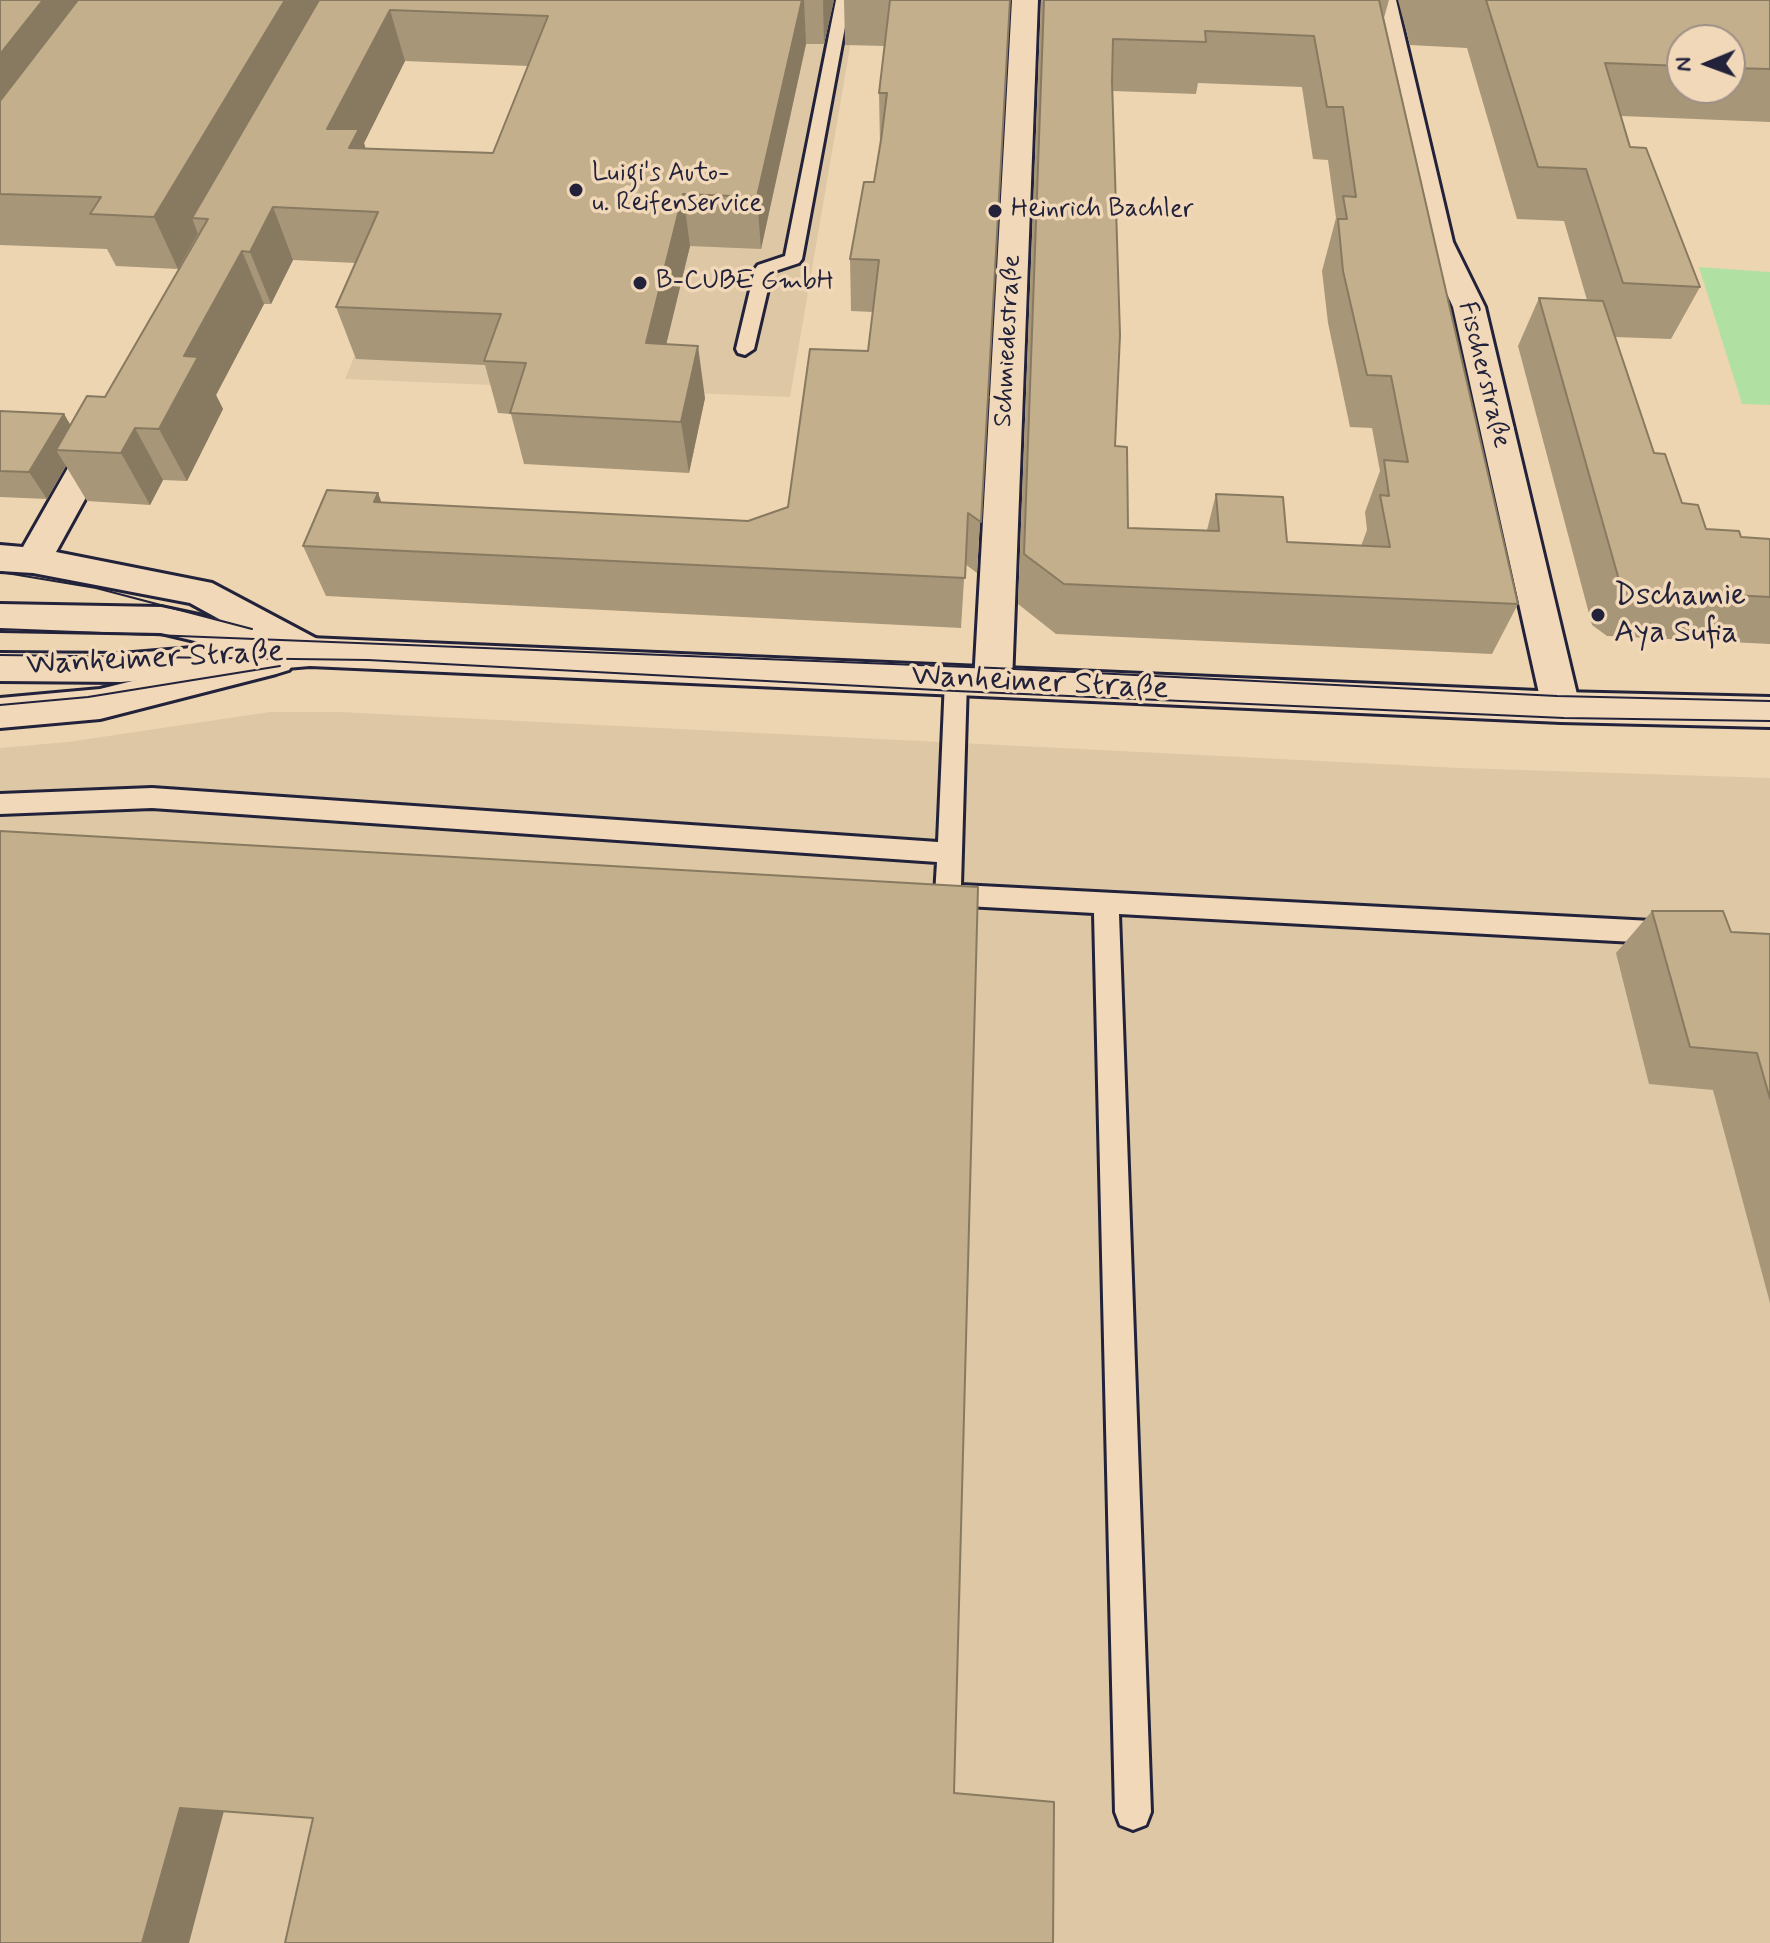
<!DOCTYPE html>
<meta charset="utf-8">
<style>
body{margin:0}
#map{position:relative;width:1770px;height:1943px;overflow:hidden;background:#eed5b1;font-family:Mynerve,sans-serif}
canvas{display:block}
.north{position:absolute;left:1666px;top:24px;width:80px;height:80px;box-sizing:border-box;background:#f1d8b9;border:2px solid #9e8f87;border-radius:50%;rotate:269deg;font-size:22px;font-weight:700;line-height:32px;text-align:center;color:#22223b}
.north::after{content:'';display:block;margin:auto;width:28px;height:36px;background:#22223b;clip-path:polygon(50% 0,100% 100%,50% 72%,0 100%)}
</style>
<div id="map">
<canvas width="1770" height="1943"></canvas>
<div class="north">N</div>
</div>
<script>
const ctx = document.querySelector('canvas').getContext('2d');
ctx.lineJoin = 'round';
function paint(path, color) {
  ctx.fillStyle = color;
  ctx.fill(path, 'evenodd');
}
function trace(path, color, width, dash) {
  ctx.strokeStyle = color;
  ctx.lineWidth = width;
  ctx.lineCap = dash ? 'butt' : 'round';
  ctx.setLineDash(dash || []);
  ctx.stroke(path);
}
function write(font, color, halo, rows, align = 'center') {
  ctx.font = font + ' Mynerve,sans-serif';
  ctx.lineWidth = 7;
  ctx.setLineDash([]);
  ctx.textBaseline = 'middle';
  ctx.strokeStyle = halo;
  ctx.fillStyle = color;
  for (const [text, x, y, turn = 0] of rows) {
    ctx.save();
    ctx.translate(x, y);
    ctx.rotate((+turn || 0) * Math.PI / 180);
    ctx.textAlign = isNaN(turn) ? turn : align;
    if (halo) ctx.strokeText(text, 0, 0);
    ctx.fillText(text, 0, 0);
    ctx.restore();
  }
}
const built = new Path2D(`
 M789 0H858L790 397 345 379 418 202Z
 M270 712H339L1460 768 1770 778V1943H0V748L68 742Z`);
const green = new Path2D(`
 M1699 267 1770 272V405L1742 404Z`);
const lane = new Path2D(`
 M836 0H850L802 259 799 263 772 272 754 349 745 355 738 353 736 349 755 269 758 265 785 256Z
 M956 672 964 674 967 680 961 885 1671 922 1680 925 1684 933 1680 941 1671 944 1119 914 1151 1812 1146 1825 1133 1830 1120 1825 1115 1812 1094 913 948 905 939 902 935 895 937 862 152 808 0 814V794L152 788 938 842 945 680 948 674Z`);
const street = new Path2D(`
 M1012 0H1038L1012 682 1007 692 993 696 979 692 974 682Z
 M1370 0H1396L1453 242 1485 307 1580 707 1575 717 1561 722 1547 717 1542 707 1453 307 1423 242Z
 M106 419 118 422 123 430 56 552 212 583 323 642 329 652 323 662 310 666 295 661 289 670 276 674 100 719 0 728V698L100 689 270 647 190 603 33 573 0 571V545L23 547 94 422Z`);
const secondary = new Path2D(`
 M0 604 161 607 260 628 273 632 278 641 310 638 1561 692 1770 697V727L1561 722 310 666 121 682 0 681V653L121 654 216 646 161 633 0 630Z`);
const tram = new Path2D(`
 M0 572 96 588 252 629
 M0 629 994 668 1557 696 1770 701
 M0 655 368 660 956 691 1564 718 1770 721
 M0 705 88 697 280 666`);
const wall = new Path2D(`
 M0 0H834L824 44H806L761 249 690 246 666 344 705 398 689 473 524 464 511 414 498 413 485 365 356 359 336 307 356 263 293 260 271 304H264L216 395 223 409 187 481 163 480 150 505 87 501 66 466 47 499 0 497V411L64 414 70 425 105 397 199 235 198 234 178 269 116 266 107 249 0 245ZM405 61 528 66 493 153 365 149 364 143Z
 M844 0H1010L977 573 965 564 961 628 326 596 303 546 378 493 381 503 748 521 788 507 868 351 873 312 851 311 850 259 874 182 880 145 879 93 885 46 845 45Z
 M1041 0H1389L1384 18 1518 604 1492 654 1056 634 1018 604ZM1198 83 1302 87 1313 159 1328 160 1336 218 1322 271 1328 323 1350 427 1372 428 1380 471 1365 512 1367 530 1361 546 1287 542 1216 494 1207 530 1128 528 1115 446 1113 91 1196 94Z
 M1398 0H1770V122L1621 116 1630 147 1700 287 1671 339 1615 337 1654 453 1682 503 1706 529 1741 537 1770 539V644L1607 636 1592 625 1518 346 1539 298 1587 300 1564 221 1517 219 1467 48 1410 45ZM1682 40H1730V88H1682Z
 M1652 911 1731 932 1770 934V1303L1713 1090 1649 1084 1616 953Z`);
const shadedWall = new Path2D(`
 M43 0H105L0 141V54Z
 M285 0H332L192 218 198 234 178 269 154 217Z
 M802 0H804L806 44 761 249 757 197Z
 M823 0H834L824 44Z
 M390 10 405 61 364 143 376 182 327 129Z
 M683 194 690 246 654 395 646 343Z
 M273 207 293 260 271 304 250 252Z
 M242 251 264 304 216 395 223 409 187 481 159 429 184 356Z
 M698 346 705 398 689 473 681 422Z
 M64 414 80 441 56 450 66 466 47 499 29 472Z
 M135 428 163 480 150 505 121 453Z
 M378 493 397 544 394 553 374 502Z
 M225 1807 189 1943H142L180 1808Z`);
const building = new Path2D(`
 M0 0H43L0 54Z
 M78 0H285L154 217 90 214 101 197 0 194V101Z
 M319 0H802L757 197 683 194 646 343 698 346 681 422 510 413 526 363 484 361 501 314 336 307 378 212 273 207 250 252 242 251 184 356 198 357 159 429 135 428 121 453 56 450 87 396 105 397 208 219 192 218ZM390 10 548 16 493 153 349 148 359 129H327Z
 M890 0H1010L981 522 968 513 965 578 303 546 327 490 378 493 374 502 748 521 788 507 810 349 868 351 879 260 850 259 864 182H874L881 140 887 93H879Z
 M1044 0H1379L1518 604 1064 584 1024 554ZM1205 31 1314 36 1327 107H1343L1356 197 1343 196 1347 219H1338L1343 271 1367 375 1391 376 1408 462 1384 460 1389 496 1380 495 1390 547 1287 542 1283 497 1216 494 1219 531 1128 528 1127 447 1115 446 1120 335 1112 81 1113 39 1206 42Z
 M1486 0H1770V69L1730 68V40H1682V66L1605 63 1630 147 1646 148 1700 287 1623 283 1586 169 1538 167Z
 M1539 298 1603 301 1654 453 1665 454 1682 503 1698 505 1706 529 1739 531 1741 537 1770 539V597L1635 590 1619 580Z
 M0 411 64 414 29 472 0 471Z
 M0 831 978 887 954 1793 1054 1802 1053 1943H285L313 1818 180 1808 142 1943H0Z
 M1652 911H1723L1731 932 1770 934V1099L1757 1053 1690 1047Z`);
const markers = [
 [576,190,8,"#22223b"],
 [995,211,8,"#22223b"],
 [640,283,8,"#22223b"],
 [1598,615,8,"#22223b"]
];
const farPoinames = [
 ["Luigi's Auto-",592,175],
 ["u. Reifenservice",592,205],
 ["Heinrich Bachler",1011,211],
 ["B-CUBE GmbH",656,283]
];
const farStreetnames = [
 ["Schmiedestraße",1009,341,-87],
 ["Fischerstraße",1483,375,76]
];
const poiNames = [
 ["Dschamie",1614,597],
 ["Aya Sufia",1614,634]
];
const streetNames = [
 ["Wanheimer Straße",155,660,-3],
 ["Wanheimer Straße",1040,684,3]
];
paint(built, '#ddc7a4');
paint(green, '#b1e1a2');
trace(lane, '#22223b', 6);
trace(street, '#22223b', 6);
trace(secondary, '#22223b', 6);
paint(lane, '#f1d8b9');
paint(street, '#f1d8b9');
paint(secondary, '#f1d8b9');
trace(tram, '#22223b', 2);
paint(wall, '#a89678');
paint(shadedWall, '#887a61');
paint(building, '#c3af8b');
trace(building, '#887a61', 2);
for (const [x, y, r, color] of markers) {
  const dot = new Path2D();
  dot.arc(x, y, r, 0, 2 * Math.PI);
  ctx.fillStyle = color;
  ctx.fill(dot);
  trace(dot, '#f1d8b9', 3);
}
write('26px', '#22223b', '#f1d8b9', farPoinames, 'left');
write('26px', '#22223b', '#f1d8b9', farStreetnames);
write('32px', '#22223b', '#f1d8b9', poiNames, 'left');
write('32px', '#22223b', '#f1d8b9', streetNames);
</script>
